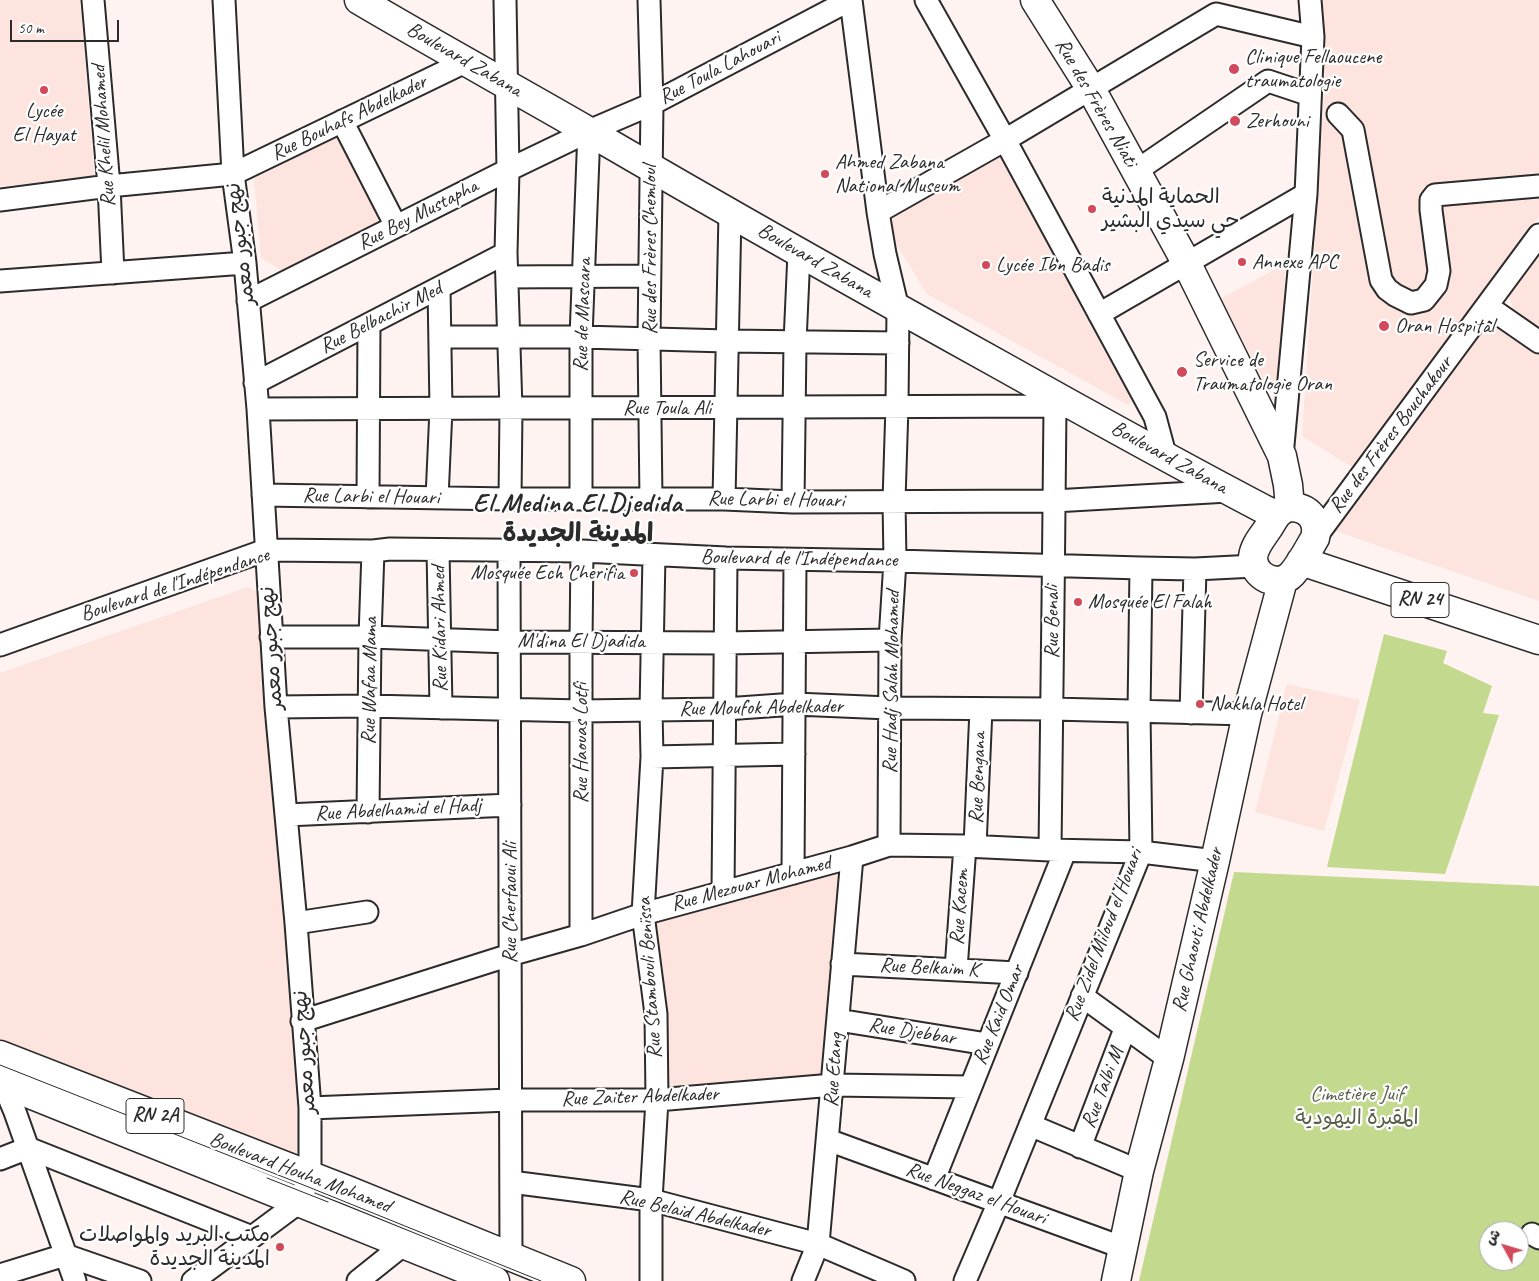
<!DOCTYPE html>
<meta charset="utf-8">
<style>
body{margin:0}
#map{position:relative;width:1539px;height:1281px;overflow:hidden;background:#fef3f0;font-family:Caveat,"Playpen Sans Arabic",sans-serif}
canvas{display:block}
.north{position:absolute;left:1479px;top:1221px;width:50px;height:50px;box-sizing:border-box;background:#fff;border:1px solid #aaa;border-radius:50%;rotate:309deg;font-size:14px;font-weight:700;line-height:20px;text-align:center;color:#2b2b2b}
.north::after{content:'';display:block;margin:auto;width:18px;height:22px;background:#d1495b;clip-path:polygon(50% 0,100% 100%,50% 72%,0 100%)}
.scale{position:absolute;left:10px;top:20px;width:109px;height:22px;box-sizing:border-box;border:2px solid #2b2b2b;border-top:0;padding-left:6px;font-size:15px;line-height:18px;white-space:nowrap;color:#2b2b2b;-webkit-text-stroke:4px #fff;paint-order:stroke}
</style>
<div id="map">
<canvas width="1539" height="1281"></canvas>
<div class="north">ش</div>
<div class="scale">50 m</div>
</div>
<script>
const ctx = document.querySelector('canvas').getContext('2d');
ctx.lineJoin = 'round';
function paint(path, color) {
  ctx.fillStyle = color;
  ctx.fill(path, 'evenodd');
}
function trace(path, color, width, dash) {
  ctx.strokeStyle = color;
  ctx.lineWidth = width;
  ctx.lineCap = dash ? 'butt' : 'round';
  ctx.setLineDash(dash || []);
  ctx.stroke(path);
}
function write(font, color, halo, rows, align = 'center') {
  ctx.font = font + ' Caveat,"Playpen Sans Arabic",sans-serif';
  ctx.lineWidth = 4.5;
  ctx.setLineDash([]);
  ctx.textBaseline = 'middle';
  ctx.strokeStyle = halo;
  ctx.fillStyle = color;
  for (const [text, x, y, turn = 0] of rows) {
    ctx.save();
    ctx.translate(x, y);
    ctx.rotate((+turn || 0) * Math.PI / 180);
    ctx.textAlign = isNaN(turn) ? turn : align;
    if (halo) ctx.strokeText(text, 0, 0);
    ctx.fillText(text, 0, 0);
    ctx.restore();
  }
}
const built = new Path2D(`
 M0 0H80L95 180 0 186Z
 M1317 0H1539V217L1355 469 1302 436 1325 79Z
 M339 136 381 224 285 272 261 258 254 179Z
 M999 152 1136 395 1128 405 927 294 892 237 893 212Z
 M1539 250V601L1335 531 1486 325 1500 323 1512 306 1508 291Z
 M1285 264 1283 387 1269 390 1220 299Z
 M248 587 257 592 304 1155 301 1160 0 1041V673Z
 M1287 684 1360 700 1324 831 1255 812Z
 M852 857 833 1085 657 1100 643 914Z`);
const green = new Path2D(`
 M1384 634 1447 651 1443 663 1492 686 1483 713 1499 715 1445 874 1327 867Z
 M1234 872 1539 886V1281H1139ZM1489 1231H1519V1261H1489Z`);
const minor = new Path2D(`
 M93 0 109 186 113 273
 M505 0 508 170 506 253 511 409 510 499
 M649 0 652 104 649 339 651 500
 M851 0 878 212 885 254 898 309 897 406 894 501 895 561 890 640 889 845
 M926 0 1005 140 1155 417 1166 458
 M1338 114 1353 130 1381 280 1387 289 1395 295 1411 303 1424 300 1436 285 1439 271 1431 210V200L1435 195 1539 186
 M342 121 396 226
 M1136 171 1268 81 1310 95
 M0 200 109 186 233 174 465 62
 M878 212 1005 140 1216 14 1313 37
 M507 277 649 276
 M0 281 245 263
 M248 301 508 170 589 131 652 104 850 0
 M1487 306 1539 342
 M1099 314 1306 194
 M440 337H581L727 341 898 343
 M255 383 506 253
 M258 409 1055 406 1075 408
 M1282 456 1306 194 1313 37 1310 0
 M263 495 510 499H724L793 502 1054 501 1228 491
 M368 497 369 324
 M437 498 441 409 439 288
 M581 499V337L589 131
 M724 499 730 213
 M793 502 795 342 799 253
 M1315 538 1539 235
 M438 550 441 708
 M509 550 511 1256
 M271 637H370L510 642 725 643 890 640
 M0 645 266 550 373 551 390 549 582 551 726 558 895 561 1141 568 1195 569 1255 566
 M276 707 368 706 581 711 725 709 795 704 889 708 1053 709 1247 714
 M1191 713 1195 569
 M652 757 794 754
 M368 812 370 637 373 551
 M286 815 510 805
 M975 846 981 709
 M1050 850C1053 702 1053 554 1055 406L1052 394
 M793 873 795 560
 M723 892 726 558
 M296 923 367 912
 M581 935V642L582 551
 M842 964 1017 973
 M956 969 965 846
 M1082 996 1169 1059
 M838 1020 987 1044
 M302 1021 510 955 581 935 643 914 852 857 889 845 965 846 1050 850 1141 852 1215 861
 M3 1083 15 1112 75 1281
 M310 1108 509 1100H657L833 1085 970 1087
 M1030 1125 1139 1171
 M828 1140 1124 1248
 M1080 1147 1125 1029
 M0 1159 28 1148 252 1237
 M934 1179C977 1069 1022 960 1065 851
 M511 1182 651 1200 818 1244 904 1281
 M1532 1234 1539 1238
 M0 1275 65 1255 140 1281
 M193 1281 298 1203 310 1177V1108L296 923 276 707 258 409 245 263 233 174 224 0
 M358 1281 403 1245
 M651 1281V1200L657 1100 656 1014 643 914 652 757 651 710 654 555
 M803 1281 818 1244 852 857
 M965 1281 999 1202 1141 852 1139 712 1141 568`);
const major = new Path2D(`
 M359 0C435 45 512 87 588 131 725 211 863 289 1002 366 1093 417 1183 467 1275 515
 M1035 0 1091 89 1187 264 1282 456 1288 485 1290 507
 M1290 507C1308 507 1320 520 1315 538 1308 550 1301 564 1292 574 1278 589 1253 577 1253 557 1254 546 1263 536 1269 527 1275 517 1278 510 1290 507Z
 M1301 561 1539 640
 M0 1055 347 1190 571 1281
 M0 1082 495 1281
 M1116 1281 1139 1171 1169 1059 1215 861 1247 714 1283 580`);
const tram = new Path2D(`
 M0 1065 306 1186 541 1281
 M267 1178 328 1202`);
const markers = [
 [1234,69,6,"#d1495b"],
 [44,90,5,"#d1495b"],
 [1235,121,6,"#d1495b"],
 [825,174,5,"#d1495b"],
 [1092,209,5,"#d1495b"],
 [1242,262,5,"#d1495b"],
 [986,265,5,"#d1495b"],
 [1384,326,6,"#d1495b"],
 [1182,372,6,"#d1495b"],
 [634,573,5,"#d1495b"],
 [1078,602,5,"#d1495b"],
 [1200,704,5,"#d1495b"],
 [280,1247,5,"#d1495b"]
];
const shields = [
 [1420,600,58],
 [155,1116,58]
];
const shieldNames = [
 ["RN 24",1420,600],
 ["RN 2A",155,1116]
];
const poiNames = [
 ["Clinique Fellaoucene",1245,57],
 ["traumatologie",1245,81],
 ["Lycée",44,111,"center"],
 ["El Hayat",44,135,"center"],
 ["Zerhouni",1246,121],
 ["Ahmed Zabana",835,162],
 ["National Museum",835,186],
 ["الحماية المدنية",1102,197],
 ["حي سيدي البشير",1102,221],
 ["Annexe APC",1252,262],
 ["Lycée Ibn Badis",996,265],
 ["Oran Hospital",1395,326],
 ["Service de",1193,360],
 ["Traumatologie Oran",1193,384],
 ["Mosquée Ech Cherifia",624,573,"right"],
 ["Mosquée El Falah",1088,602],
 ["Nakhla Hotel",1210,704],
 ["مكتب البريد والمواصلات",270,1235,"right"],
 ["المدينة الجديدة",270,1259,"right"]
];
const streetNames = [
 ["Boulevard Zabana",464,60,30],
 ["Rue Toula Lahouari",720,68,-28],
 ["Rue des Frères Niati",1096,103,60],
 ["Rue Bouhafs Abdelkader",349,118,-26],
 ["Rue Khelil Mohamed",104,136,-94],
 ["Rue Bey Mustapha",418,215,-27],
 ["نهج جبور معمر",241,244,-97],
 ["Rue des Frères Chemloul",650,250,-90],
 ["Boulevard Zabana",815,261,30],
 ["Rue de Mascara",583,315,-88],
 ["Rue Belbachir Med",381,318,-27],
 ["Rue Toula Ali",667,408],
 ["Rue des Frères Bouchakour",1391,435,-53],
 ["Boulevard Zabana",1169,458,29],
 ["Rue Larbi el Houari",371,497,1],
 ["Rue Larbi el Houari",776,500,1],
 ["Boulevard de l'Indépendance",799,559,1],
 ["Boulevard de l'Indépendance",175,585,-18],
 ["Rue Benali",1052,622,-90],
 ["Rue Kidari Ahmed",440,629,-91],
 ["M'dina El Djadida",581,641],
 ["نهج جبور معمر",272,648,-94],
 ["Rue Wafaa Mama",370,681,-89],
 ["Rue Hadj Salah Mohamed",892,682,-89],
 ["Rue Moufok Abdelkader",761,708,-1],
 ["Rue Haouas Lotfi",581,743,-90],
 ["Rue Bengana",978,778,-88],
 ["Rue Abdelhamid el Hadj",398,810,-3],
 ["Rue Mezouar Mohamed",751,884,-15],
 ["Rue Cherfaoui Ali",510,903,-90],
 ["Rue Kacem",960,907,-86],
 ["Rue Ghaouti Abdelkader",1198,930,-77],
 ["Rue Zidel Miloud el Houari",1104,935,-69],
 ["Rue Belkaim K",929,968,3],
 ["Rue Stambouli Benïssa",650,978,-94],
 ["Rue Kaid Omar",999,1015,-68],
 ["Rue Djebbar",912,1032,9],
 ["نهج جبور معمر",305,1052,-94],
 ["Rue Etang",834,1070,-86],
 ["Rue Talbi M",1103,1088,-69],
 ["Rue Zaiter Abdelkader",640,1097,-2],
 ["Boulevard Houha Mohamed",300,1173,21],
 ["Rue Neggaz el Houari",976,1194,20],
 ["Rue Belaid Abdelkader",695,1214,13]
];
const parkNames = [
 ["Cimetière Juif",1357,1094],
 ["المقبرة اليهودية",1357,1118]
];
const districtNames = [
 ["El Medina El Djedida",578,504],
 ["المدينة الجديدة",578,534]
];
paint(built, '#fde4de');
paint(green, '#c2d98e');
trace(minor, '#2b2b2b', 25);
trace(major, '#2b2b2b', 31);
trace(minor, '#fff', 21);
trace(major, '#fff', 28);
trace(tram, '#2b2b2b', 1);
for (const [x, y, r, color] of markers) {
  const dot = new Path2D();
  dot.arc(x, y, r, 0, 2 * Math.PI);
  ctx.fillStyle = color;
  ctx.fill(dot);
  trace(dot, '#fff', 2);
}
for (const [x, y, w] of shields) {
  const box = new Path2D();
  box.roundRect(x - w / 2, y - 17.5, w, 35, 4);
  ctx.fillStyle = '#fff';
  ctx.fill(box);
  trace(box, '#2b2b2b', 1);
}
write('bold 20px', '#2b2b2b', null, shieldNames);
write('21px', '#2b2b2b', '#fff', poiNames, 'left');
write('21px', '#2b2b2b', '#fff', streetNames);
write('21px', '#585f49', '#fff', parkNames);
ctx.letterSpacing = '1px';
write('bold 26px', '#2b2b2b', '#fff', districtNames);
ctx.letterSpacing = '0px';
</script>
